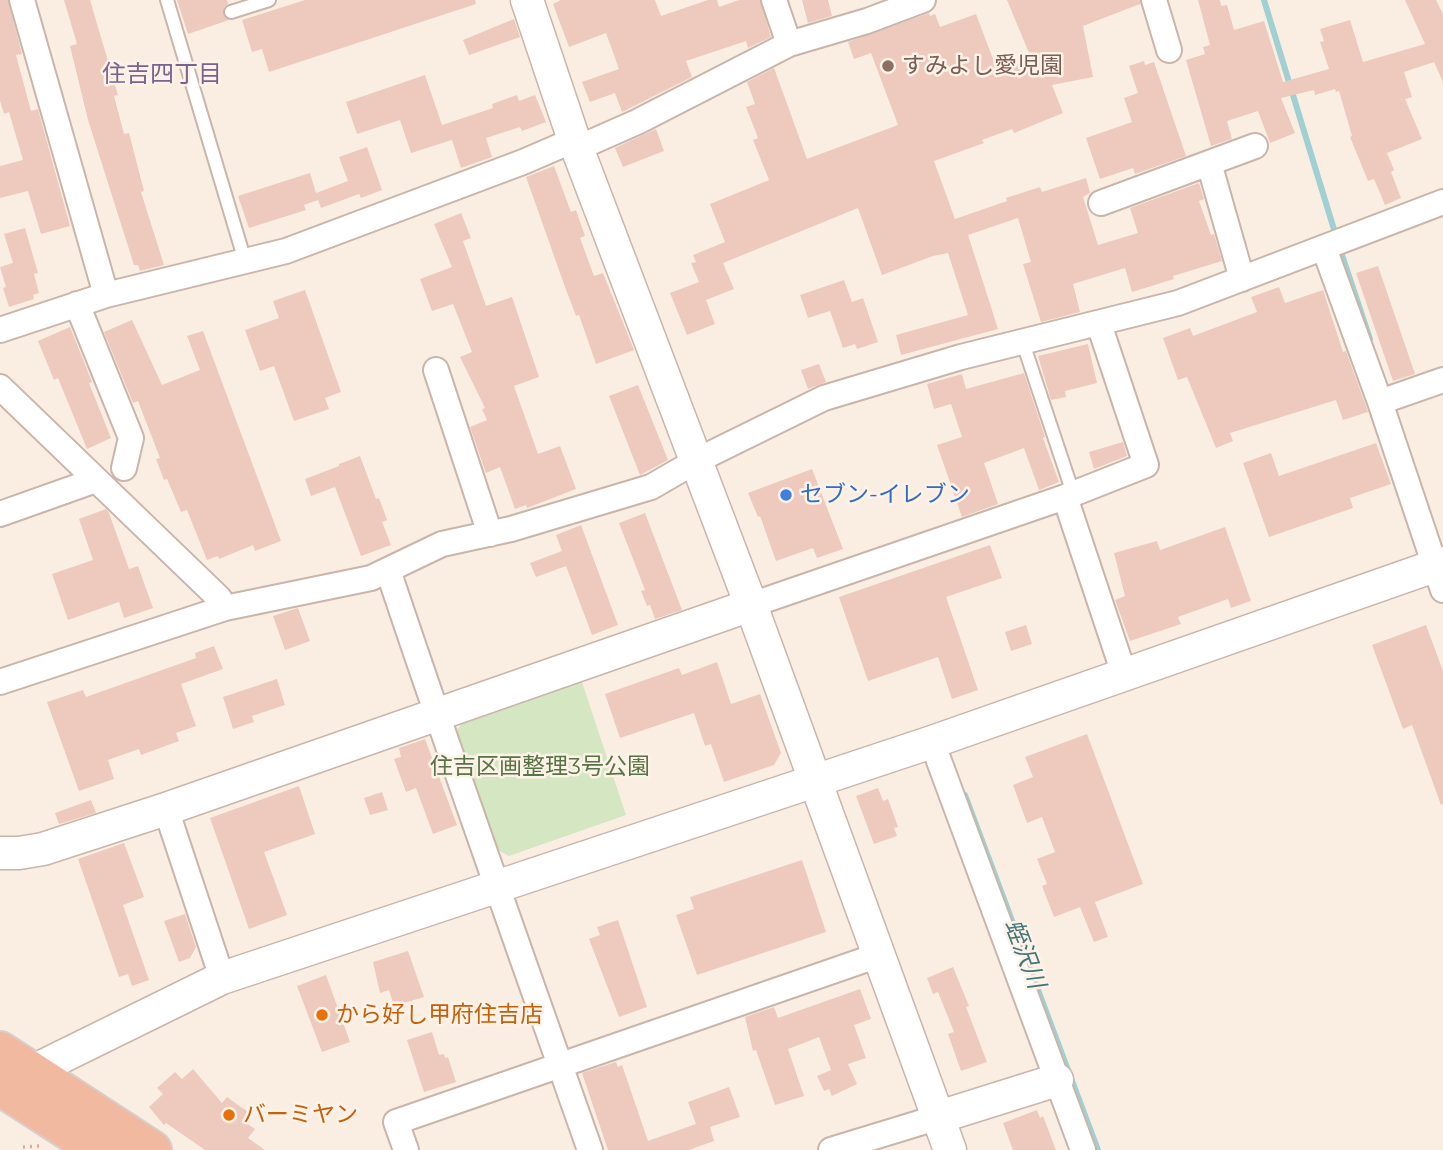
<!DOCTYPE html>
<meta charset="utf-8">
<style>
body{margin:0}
canvas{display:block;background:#faeee3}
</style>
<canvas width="1443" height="1150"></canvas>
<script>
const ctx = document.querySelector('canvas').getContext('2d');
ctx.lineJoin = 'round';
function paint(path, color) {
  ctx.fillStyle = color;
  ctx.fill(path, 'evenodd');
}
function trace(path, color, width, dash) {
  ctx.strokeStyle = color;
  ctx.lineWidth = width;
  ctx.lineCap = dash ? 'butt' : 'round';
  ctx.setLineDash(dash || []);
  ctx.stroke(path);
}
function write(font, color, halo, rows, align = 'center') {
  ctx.font = font + ' Montserrat,"Noto Sans JP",sans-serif';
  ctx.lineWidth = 5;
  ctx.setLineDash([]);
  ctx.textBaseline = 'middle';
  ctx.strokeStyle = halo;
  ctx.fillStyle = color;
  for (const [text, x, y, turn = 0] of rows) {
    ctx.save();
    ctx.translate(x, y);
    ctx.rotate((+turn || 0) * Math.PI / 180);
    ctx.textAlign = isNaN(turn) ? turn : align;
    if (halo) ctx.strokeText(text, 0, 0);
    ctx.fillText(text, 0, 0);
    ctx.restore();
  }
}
const green = new Path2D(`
 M582 682 626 815 509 856 498 850 457 730 464 720Z`);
const stream = new Path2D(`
 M1264 0 1336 236
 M1339 246 1370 339
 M965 795 1098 1150`);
const building = new Path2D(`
 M0 0H8L22 54 16 55 31 111 38 109 70 226 41 234 28 191 0 198V166L23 160 9 112 4 114 0 101Z
 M64 0H90L118 95 114 96 124 134 129 133 144 191 141 192 164 265 140 271 138 265H134L88 120 70 46 77 44Z
 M177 0H227L228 4 224 7 223 14 229 20 188 34Z
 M305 0H475L476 4 269 72 262 49 252 52 242 20Z
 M561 0H655L661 16 708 0H717L719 7 739 0H760L771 37 748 48 746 41 686 61 692 77 622 112 615 93 590 102 582 82 619 69 606 33 569 47 553 4Z
 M802 0H828L832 16 808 23Z
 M1007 0H1140V4L1083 26 1093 77 1052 85 1063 113 1014 133 1012 129 982 140 984 143 934 161 955 219 1007 201 1006 198 1040 187 1042 192 1086 178 1090 193 1083 197 1098 245 1138 233 1130 208 1199 183 1204 199 1199 201 1211 235 1214 234 1222 261 1173 276 1174 279 1132 292 1125 268 1073 284 1080 312 1041 322 1023 264 1031 262 1018 218 968 235 998 329 901 355 896 335 968 315 948 253 933 256 882 275 858 208 723 263 734 289 706 300 715 324 687 335 670 293 699 282 691 263 696 262 693 255 725 242 710 204 769 180 753 140 758 138 746 107 755 104 747 82 774 68 807 159 898 125 871 53 854 59 848 42 929 13 930 16 935 14 940 27 976 14 996 67 1029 53Z
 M1198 0H1220L1221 6 1227 5 1234 30 1264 21 1283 82 1329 69 1320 42 1324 41 1320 29 1350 20 1363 62 1425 44 1405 0H1436L1443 14V82L1434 62 1404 72 1412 97 1405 99 1422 139 1387 153 1394 170 1391 172 1401 198 1385 205 1374 179 1368 181 1350 137 1352 136 1339 91 1336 92 1335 89 1315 95 1314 90 1281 98 1295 133 1270 143 1258 111 1227 121 1232 139 1211 146 1186 60 1205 54 1203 47 1210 45Z
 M514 19 520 37 469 55 463 40Z
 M1144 61 1145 65 1154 62 1186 156 1135 174 1133 168 1100 179 1086 138 1132 122 1124 98 1138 93 1129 66Z
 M425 75 442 125 493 108 492 104 517 95 519 101 535 95 546 122 522 131 520 127 486 138 492 157 461 168 452 140 411 153 400 120 357 134 346 102Z
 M656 129 664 151 623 167 615 148Z
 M367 147 382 190 361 198 359 194 321 208 318 200 304 205 306 210 249 228 238 196 310 173 316 193 348 181 339 157Z
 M554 166 571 212 576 210 585 236 580 238 594 276 603 273 634 350 596 364 579 315 576 316 565 287 526 177Z
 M461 213 471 238 463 241 486 306 512 297 539 377 514 386 538 454 560 446 576 489 527 508 526 505 515 509 500 467 486 473 470 427 487 420 482 409 485 408 460 357 472 352 453 304 432 311 420 279 452 267 434 224Z
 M25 228 38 273 34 274 39 293 33 295 34 299 9 307 3 288 6 287 0 267 13 263 4 234Z
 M1378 266 1415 374 1393 381 1356 273Z
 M844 280 852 302 863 298 878 342 857 349 855 344 843 348 830 311 808 318 800 295Z
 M1279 287 1285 303 1323 290 1343 352 1346 351 1368 412 1343 420 1336 400 1230 433 1233 441 1216 448 1187 377 1178 380 1163 338 1190 328 1193 336 1257 312 1251 297Z
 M305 290 341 392 325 398 329 409 294 421 274 366 260 371 245 330 279 318 273 301Z
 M132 320 162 385 200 370 187 336 203 331 281 541 255 551 253 545 219 559 218 556 207 560 187 510 181 512 167 479 164 480 156 459 160 458 138 401 133 403 104 332Z
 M70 327 92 382 89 383 111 438 87 449 58 378 54 380 38 341Z
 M1088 344 1097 383 1065 391 1066 397 1051 400 1038 356Z
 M819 364 826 382 808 389 801 370Z
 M1024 373 1045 437 1043 438 1059 482 1039 490 1024 448 984 463 998 504 962 517 937 445 962 437 951 404 934 409 927 384 962 374 966 389Z
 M638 385 668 460 640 475 609 396Z
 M1123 442 1127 456 1094 469 1089 452Z
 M1376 443 1391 484 1350 498 1353 508 1269 537 1243 463 1271 453 1279 476Z
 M360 456 376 499 379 498 387 520 382 522 391 545 361 556 335 487 311 496 305 479 339 466V464Z
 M812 469 843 549 817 558 813 548 776 561 760 516 758 517 748 493Z
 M106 509 109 513 129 569 138 566 153 608 124 618 119 602 68 620 52 574 93 560 79 519Z
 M645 513 682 610 655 619 650 605 647 606 641 591 645 590 619 523Z
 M581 525 618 625 592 635 566 566 536 577 530 563 562 551 556 535Z
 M1225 527 1251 601 1231 608 1228 599 1178 617 1181 624 1130 641 1115 600 1125 596 1114 553 1157 541 1160 550Z
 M990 545 1002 578 946 597 978 690 952 699 938 657 868 681 839 597Z
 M298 608 310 641 285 650 273 616Z
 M1026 625 1032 644 1011 651 1005 632Z
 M1426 625 1443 671V804L1441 805 1412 725 1403 729 1372 645Z
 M214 646 223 669 181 684 196 726 176 733 179 741 141 755 139 749 108 760 114 779 79 791 47 702 83 690 86 697 196 658 195 653Z
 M717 662 731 704 760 694 781 753 774 765 724 782 711 744 705 746 694 713 620 738 605 694 679 668 682 675Z
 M277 679 285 705 252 716 254 722 233 729 223 697Z
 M1087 734 1143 884 1095 902 1108 937 1094 942 1080 907 1054 917 1042 886 1047 884 1037 859 1055 852 1042 817 1027 823 1013 785 1033 777 1025 757Z
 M425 739 457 825 433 834 416 788 406 792 394 759 401 757 399 748Z
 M299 786 315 834 264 852 287 915 249 929 210 818Z
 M878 788 883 801 888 799 898 827 894 828 897 836 874 844 856 796Z
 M382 792 388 810 370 815 364 798Z
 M91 800 96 813 59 824 55 813Z
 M124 843 144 897 123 905 149 980 132 986 128 974 119 977 78 859Z
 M802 860 826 932 697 975 676 915 694 909 690 897Z
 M185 914 196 947 190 958 179 962 164 921Z
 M618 920 647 1007 619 1017 589 939 600 935 597 927Z
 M408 951 424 997 394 1006 389 990 380 993 373 962Z
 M953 967 969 1006 966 1007 987 1062 961 1071 948 1034 954 1032 938 992 933 994 927 978Z
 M326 975 350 1042 322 1052 297 986Z
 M860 989 871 1019 854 1025 866 1058 848 1064 857 1084 832 1096 829 1089 824 1091 817 1076 831 1070 819 1037 788 1049 804 1096 775 1105 756 1050 753 1051 745 1017 774 1007 778 1018Z
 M432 1032 439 1055 444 1054 445 1058 448 1057 456 1082 424 1092 407 1040Z
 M616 1062 618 1067 622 1065 648 1141 696 1124 688 1102 729 1087 740 1117 710 1127 714 1141 689 1150H608L582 1073Z
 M193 1069 222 1103 227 1097 251 1114 246 1123 255 1129 248 1138 265 1150H205L166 1123 164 1125 149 1107 163 1094 157 1088 175 1072 182 1079Z
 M1037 1110 1040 1118 1043 1116 1056 1150H1013L1003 1123Z`);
const path = new Path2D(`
 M23 1147 39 1146`);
const service = new Path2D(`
 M167 0 245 261
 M231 12 269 0
 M1023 343 1073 493`);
const minor = new Path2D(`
 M22 0 106 295
 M774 0 789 44
 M1154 0 1169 50
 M578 148 637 122 789 44 867 21 923 0
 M1209 163 1242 279
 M1101 203 1255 146
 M1324 248 1380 402
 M77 304 131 438 124 468
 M0 330 106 295 286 251 523 162 574 140
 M436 370 490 534
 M1443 380 1380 402 1443 590
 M0 387 219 598 225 608
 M1065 497 1124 674
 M0 514 96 480
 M388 570C453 765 522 957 590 1150
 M751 605 1065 497 1146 465 1099 324
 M0 682 225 608 371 578 442 544 511 529 651 487 696 461 824 398 961 357 1178 303 1443 202
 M932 742 1083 1150
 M166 809 222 978
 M406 1150 396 1122 879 955
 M831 1150 939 1117`);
const tertiary = new Path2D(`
 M527 0 574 140 751 605 950 1150
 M0 853H19L43 849 166 809 751 605
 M33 1071 222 978 932 742 1443 563
 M939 1117 1057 1080`);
const trunk = new Path2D(`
 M0 1051 152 1150
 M0 1086 99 1150`);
const markers = [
 [888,66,7,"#8d6e63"],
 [786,495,7,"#3f7fe0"],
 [322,1015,7,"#e8710a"],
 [229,1115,7,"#e8710a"]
];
const educationNames = [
 ["すみよし愛児園",902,66]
];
const shopNames = [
 ["セブン-イレブン",800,495]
];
const parkNames = [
 ["住吉区画整理3号公園",540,767]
];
const foodNames = [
 ["から好し甲府住吉店",336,1015],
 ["バーミヤン",243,1115]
];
const neighbourhoodNames = [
 ["住吉四丁目",162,75]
];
const waterNames = [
 ["蛭沢川",1024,954,69]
];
paint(green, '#d5e6c3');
trace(stream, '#a0d0d2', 6);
paint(building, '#edcabd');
trace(service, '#c9b5aa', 16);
trace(minor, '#c9b5aa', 28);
trace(tertiary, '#c9b5aa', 35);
trace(trunk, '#d7cfcd', 42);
trace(path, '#d1aea0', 3.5, [2, 5]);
trace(service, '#fff', 12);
trace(minor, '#fff', 24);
trace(tertiary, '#fff', 32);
trace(trunk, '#f1baa0', 38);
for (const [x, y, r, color] of markers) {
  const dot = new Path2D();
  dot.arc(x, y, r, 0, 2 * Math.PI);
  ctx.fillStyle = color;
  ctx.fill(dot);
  trace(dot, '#fdf2e8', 2.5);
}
write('23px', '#785e54', '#fdf2e8', educationNames, 'left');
write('23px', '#366cbe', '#fdf2e8', shopNames, 'left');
write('23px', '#587444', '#fdf2e8', parkNames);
write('23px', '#c56008', '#fdf2e8', foodNames, 'left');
write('24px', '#7a638c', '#fdf2e8', neighbourhoodNames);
write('italic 24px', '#44777a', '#fdf2e8', waterNames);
</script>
